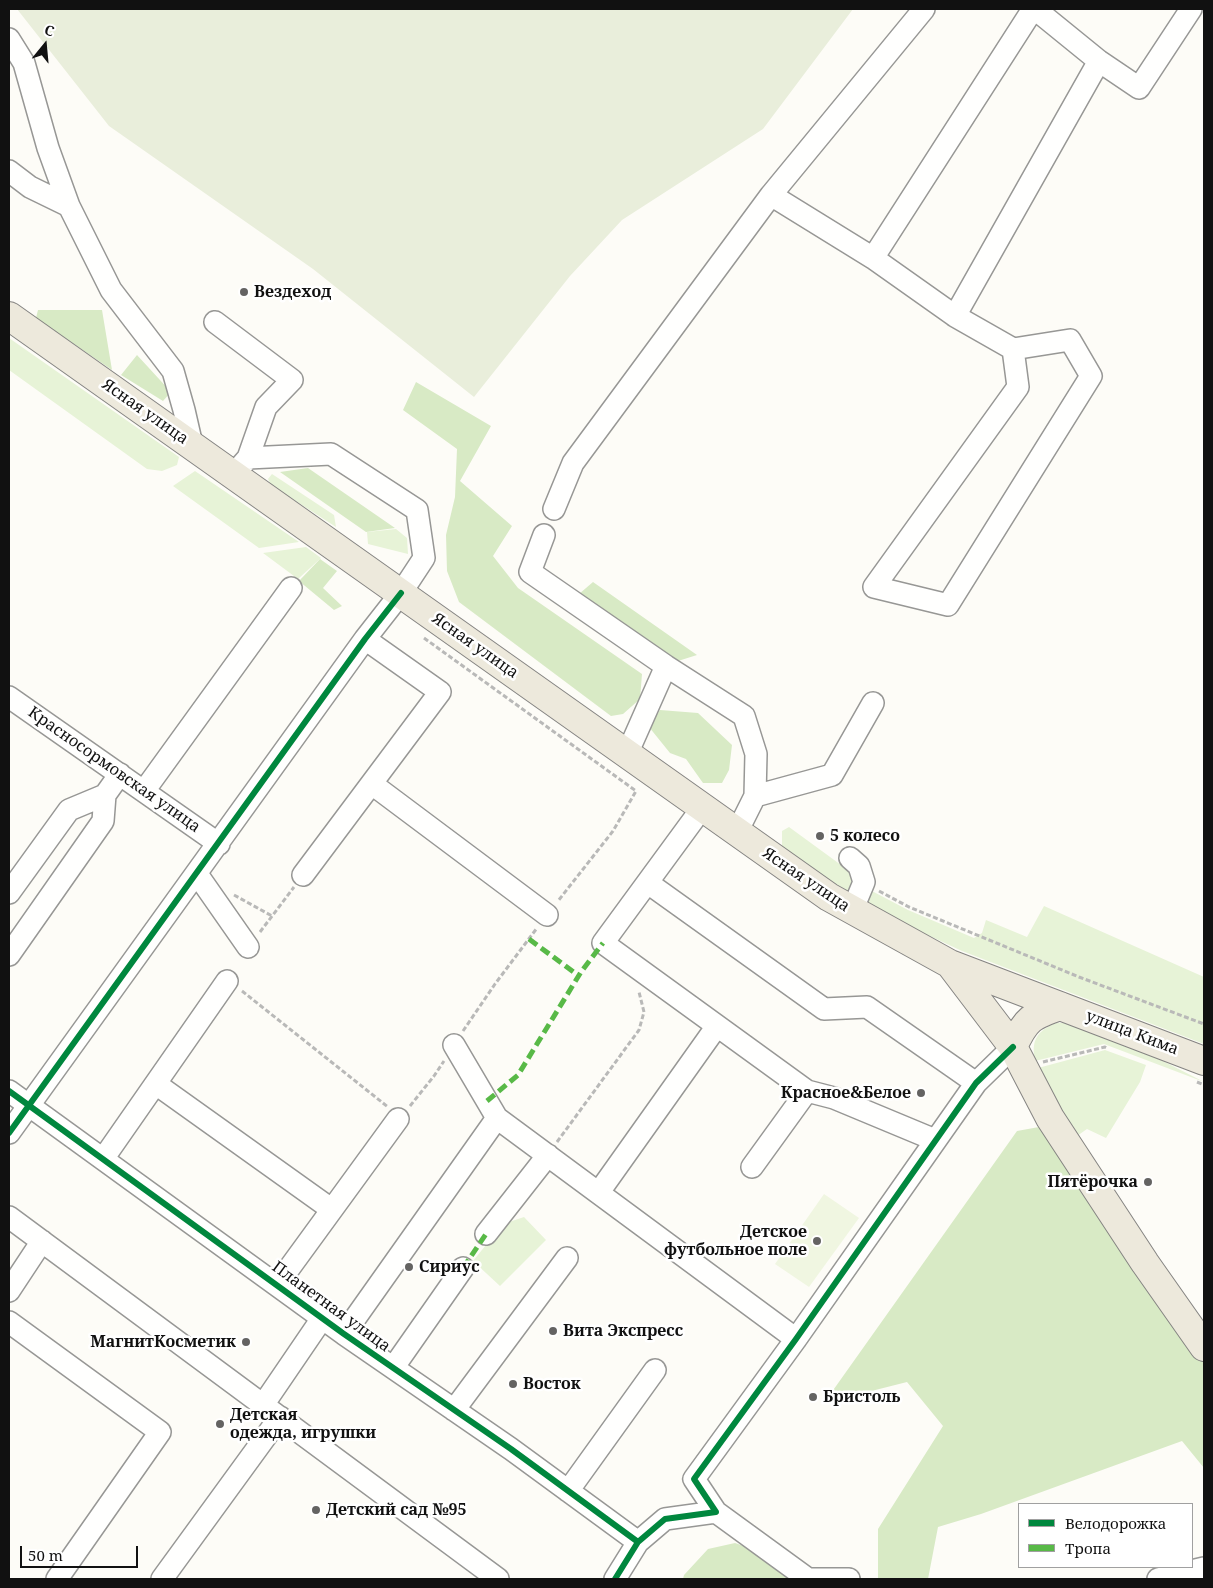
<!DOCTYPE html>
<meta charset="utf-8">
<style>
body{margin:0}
#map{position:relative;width:1213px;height:1588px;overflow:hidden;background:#fdfcf7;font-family:"Noto Serif",serif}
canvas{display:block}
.frame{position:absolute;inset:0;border:10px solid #111;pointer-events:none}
.legend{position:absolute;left:1018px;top:1503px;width:175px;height:65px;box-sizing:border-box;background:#fff;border:1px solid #a0a0a0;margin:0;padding:6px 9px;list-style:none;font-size:15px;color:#111}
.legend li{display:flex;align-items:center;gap:10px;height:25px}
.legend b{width:25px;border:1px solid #a0a0a0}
.north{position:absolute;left:20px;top:20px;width:50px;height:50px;-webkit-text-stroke:4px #fff;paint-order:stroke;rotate:17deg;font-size:14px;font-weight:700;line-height:20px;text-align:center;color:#111}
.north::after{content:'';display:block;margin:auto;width:18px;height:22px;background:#111;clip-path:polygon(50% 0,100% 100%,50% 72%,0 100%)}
.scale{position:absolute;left:20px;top:1546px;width:118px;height:22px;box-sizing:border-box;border:2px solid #111;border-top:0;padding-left:6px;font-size:15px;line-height:18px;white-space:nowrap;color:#111;-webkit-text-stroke:4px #fff;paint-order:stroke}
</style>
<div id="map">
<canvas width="1213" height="1588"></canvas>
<div class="frame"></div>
<ul class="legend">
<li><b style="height:6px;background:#00873e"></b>Велодорожка</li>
<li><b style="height:6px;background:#58b947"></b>Тропа</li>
</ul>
<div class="north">С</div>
<div class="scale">50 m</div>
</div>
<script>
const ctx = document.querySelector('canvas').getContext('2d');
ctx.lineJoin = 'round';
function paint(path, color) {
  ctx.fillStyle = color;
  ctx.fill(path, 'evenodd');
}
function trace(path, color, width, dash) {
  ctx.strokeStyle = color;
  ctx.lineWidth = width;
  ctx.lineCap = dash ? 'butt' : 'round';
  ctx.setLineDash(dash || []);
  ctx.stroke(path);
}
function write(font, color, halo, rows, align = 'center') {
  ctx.font = font + ' "Noto Serif",serif';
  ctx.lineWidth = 5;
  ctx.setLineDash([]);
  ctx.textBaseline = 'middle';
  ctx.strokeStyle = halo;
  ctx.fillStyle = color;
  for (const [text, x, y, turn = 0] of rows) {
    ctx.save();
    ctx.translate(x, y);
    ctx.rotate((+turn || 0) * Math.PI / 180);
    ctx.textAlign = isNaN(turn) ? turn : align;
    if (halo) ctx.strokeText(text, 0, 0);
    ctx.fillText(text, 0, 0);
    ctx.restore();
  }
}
const green = new Path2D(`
 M9 338 179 457 177 465 162 471 147 469 9 370Z
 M195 471 299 542 259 548 173 486Z
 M272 474 334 515 336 527 271 485 268 479Z
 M396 529 407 538 408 554 368 544 367 532Z
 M306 547 321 558 298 579 263 553Z
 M789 827 852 873 853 885 845 894 782 849V831Z
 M870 890 908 910 974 938 982 933 986 920 1027 937 1044 906 1204 977V1044L962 951 874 910 863 898Z
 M1056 1023H1064L1161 1060 1204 1082 1104 1044 1035 1061C1031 1040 1037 1031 1056 1023Z
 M1105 1050 1146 1065 1140 1082 1106 1138 1087 1129 1077 1136 1043 1081 1038 1068Z
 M524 1217 546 1240 500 1286 473 1261 503 1224Z`);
const forest = new Path2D(`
 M38 310H102L112 370 36 318Z
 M137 355 171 392 163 401 121 375Z
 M416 382 491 426 460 481 512 526 493 556 518 588 642 674 640 699 623 714 611 716 459 602 447 571 446 535 455 497 457 449 403 410Z
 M308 468 395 528 366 532 280 472Z
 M320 559 337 571 323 588 342 606 334 610 299 581Z
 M593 582 697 655 678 661 579 594Z
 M660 710 698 713 732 745 729 770 722 783H703L686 759 670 753 649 727Z
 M1039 1127 1204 1360V1468L1182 1441 981 1514 938 1527 928 1579H878V1529L943 1426 907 1382 824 1403 1017 1131Z
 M735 1543 764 1553 801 1579H683L684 1575 708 1549Z`);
const cemetery = new Path2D(`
 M17 9H853L763 129 622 220 570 276 474 397 313 269 109 126Z`);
const pitch = new Path2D(`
 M824 1194 859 1218 809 1287 775 1264Z`);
const path = new Path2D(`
 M424 638 636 791 613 831 558 901
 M879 891 909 907 1079 977 1204 1024
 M234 895 272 916
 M260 932 294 887
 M242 991 388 1107
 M463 1031 495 984 537 928
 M1043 1062 1105 1047 1107 1048
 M1197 1082 1204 1085
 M410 1106 434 1076 444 1061
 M557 1142 639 1030 644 1012 639 992`);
const minor = new Path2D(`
 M1035 9 1099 61 1139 88 1191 9
 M9 39 24 63 48 148 69 206 111 290 173 371 184 410 192 445
 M9 171 30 187 69 206
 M771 195 873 258 1033 9
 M873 258 955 316 1099 61
 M955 316 1013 349 1070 340 1091 376 948 605 874 587 1018 387 1013 349
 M215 322 292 380 266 407 248 458 240 467
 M554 509 573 463 771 195 924 9
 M544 535 530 572 666 666 744 716 756 754 755 796 737 832
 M9 697 219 844
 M627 754 666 666
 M372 784 547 915
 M144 791 291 588
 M755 796 832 775 873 703
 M702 808 603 943 807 1091 752 1167
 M850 858 859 866 864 882 852 911
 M197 874 248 947
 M303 875 440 692 365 639
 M648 883 824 1009 867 1007 976 1083
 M9 893 69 810 105 795
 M9 955 103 821 105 795 120 774
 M454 1045 497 1118 796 1339
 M156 1084 331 1209
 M9 1091 344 1334 511 1449 638 1542
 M807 1091 834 1098 935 1140
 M9 1133 365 639 401 593 424 558 417 510 331 454 248 458
 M103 1159 227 981
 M599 1192 717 1026
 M9 1217 498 1579
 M486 1234 548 1155
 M277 1285 398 1119
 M9 1291 42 1241
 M9 1322 160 1432 57 1579
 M344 1334 497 1118
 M393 1368 463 1268
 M263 1405 323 1317
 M454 1410 567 1258
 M568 1491 655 1370
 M716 1512 808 1579H849
 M162 1579 280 1417
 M615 1579 638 1542 665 1519 716 1512 694 1479 796 1339 976 1083 1013 1047
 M1158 1579 1204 1568`);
const major = new Path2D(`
 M9 316 829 897 950 964 1204 1061
 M950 964 1013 1047 1050 1118 1145 1263 1204 1347
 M1013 1047C1026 1018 1032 1016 1060 1006`);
const quiet = new Path2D(`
 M529 939 579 976
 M487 1101 518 1075 581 972 603 943
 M463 1268 486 1234`);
const cycleway = new Path2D(`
 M9 1091 344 1334 511 1449 638 1542
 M9 1133 365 639 401 593
 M615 1579 638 1542 665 1519 716 1512 694 1479 796 1339 976 1083 1013 1047`);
const markers = [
 [244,292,5,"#646362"],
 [820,836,5,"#646362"],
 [921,1093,5,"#646362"],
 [1148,1182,5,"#646362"],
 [817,1241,5,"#646362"],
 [409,1267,5,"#646362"],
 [553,1331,5,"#646362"],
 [246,1342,5,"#646362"],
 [513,1384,5,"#646362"],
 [813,1397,5,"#646362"],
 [220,1424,5,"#646362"],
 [316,1510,5,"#646362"]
];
const poiNames = [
 ["Вездеход",254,292],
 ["5 колесо",830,836],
 ["Красное&Белое",911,1093,"right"],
 ["Пятёрочка",1138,1182,"right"],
 ["Детское",807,1232,"right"],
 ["футбольное поле",807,1250,"right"],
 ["Сириус",419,1267],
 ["Вита Экспресс",563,1331],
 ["МагнитКосметик",236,1342,"right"],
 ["Восток",523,1384],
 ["Бристоль",823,1397],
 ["Детская",230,1415],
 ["одежда, игрушки",230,1433],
 ["Детский сад №95",326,1510]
];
const streetNames = [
 ["Ясная улица",145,412,35],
 ["Ясная улица",475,646,35],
 ["Красносормовская улица",114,770,35],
 ["Ясная улица",806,880,34],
 ["улица Кима",1132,1033,21],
 ["Планетная улица",331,1307,36]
];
paint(green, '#e7f3d7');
paint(forest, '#d8eac5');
paint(cemetery, '#e9eedb');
paint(pitch, '#f0f6e1');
trace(minor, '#979795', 24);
trace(major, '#858482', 30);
trace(path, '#b9b9b8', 3, [5, 2.5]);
trace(minor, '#fffffe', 21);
trace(major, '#ede9dc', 28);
trace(quiet, '#58b947', 5, [10, 5]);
trace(cycleway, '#00873e', 6);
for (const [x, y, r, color] of markers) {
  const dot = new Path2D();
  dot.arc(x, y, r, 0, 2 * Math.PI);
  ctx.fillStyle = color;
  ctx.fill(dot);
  trace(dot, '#fff', 2);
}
write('bold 16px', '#111', '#fff', poiNames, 'left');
write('16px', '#111', '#fff', streetNames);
</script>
